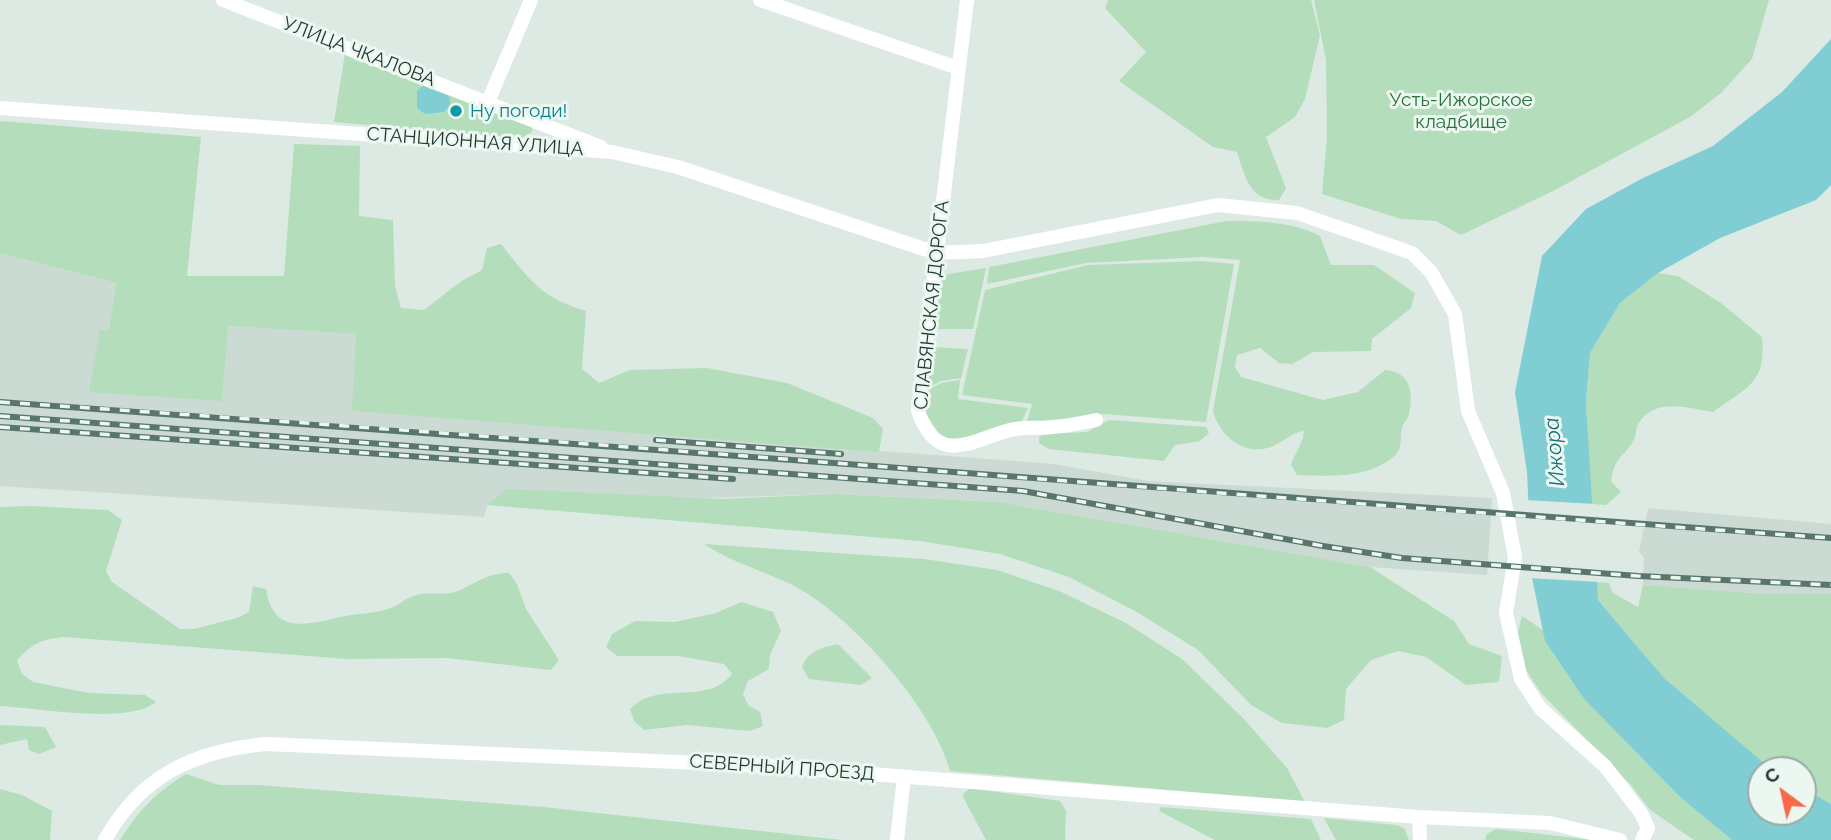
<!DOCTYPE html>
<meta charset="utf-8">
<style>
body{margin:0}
#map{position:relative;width:1831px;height:840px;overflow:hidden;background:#ddeae3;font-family:Raleway,sans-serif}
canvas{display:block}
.north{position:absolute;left:1747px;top:756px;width:70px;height:70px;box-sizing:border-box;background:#edf7f1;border:2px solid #9aaba4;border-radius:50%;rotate:327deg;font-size:19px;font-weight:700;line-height:28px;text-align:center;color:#1e3a30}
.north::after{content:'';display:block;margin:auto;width:24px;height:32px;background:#fa684b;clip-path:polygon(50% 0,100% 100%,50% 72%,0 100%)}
</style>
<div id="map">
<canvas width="1831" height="840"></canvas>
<div class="north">С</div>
</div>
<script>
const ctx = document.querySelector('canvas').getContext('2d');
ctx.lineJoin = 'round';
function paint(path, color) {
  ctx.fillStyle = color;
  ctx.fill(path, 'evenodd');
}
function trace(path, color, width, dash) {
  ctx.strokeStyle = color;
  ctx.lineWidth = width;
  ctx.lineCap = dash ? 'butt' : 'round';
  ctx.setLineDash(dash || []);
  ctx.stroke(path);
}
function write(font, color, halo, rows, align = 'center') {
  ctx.font = font + ' Raleway,sans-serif';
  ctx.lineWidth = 6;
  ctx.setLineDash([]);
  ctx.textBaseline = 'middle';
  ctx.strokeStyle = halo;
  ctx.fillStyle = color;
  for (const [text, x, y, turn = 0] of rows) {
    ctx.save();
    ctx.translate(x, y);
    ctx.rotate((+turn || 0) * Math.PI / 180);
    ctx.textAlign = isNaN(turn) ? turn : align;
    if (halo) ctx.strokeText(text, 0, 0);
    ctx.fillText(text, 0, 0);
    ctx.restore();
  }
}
const built = new Path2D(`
 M0 253 116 283 109 330H100L222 401 227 326 357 334 353 411 1054 464 1148 481 1492 498 1487 575 1370 567 999 502 834 494 487 505 484 517 0 486Z
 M1648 508 1831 524V594H1764L1643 585 1644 558 1639 551Z`);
const green = new Path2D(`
 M1108 0H1311L1320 35 1305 99 1295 117 1266 137 1286 188 1279 200C1249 201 1245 176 1237 152L1213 147 1119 81 1146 52 1105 8Z
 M1314 0H1769L1752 59 1721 93 1690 117 1553 191 1461 235 1436 221 1401 219 1322 194 1327 137 1326 60Z
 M345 53 532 126V132L521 138 334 122Z
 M0 121 201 137 187 276H284L294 144 360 146 359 216 393 220 395 286 401 308 424 310 460 282 482 270 487 248 501 244C529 279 541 298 586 311L582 369 599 383 630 370 707 368 787 383 873 418 883 429 879 452 352 411 356 334 228 326 222 401 89 392 100 330H109L116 283 0 253Z
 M1227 221C1260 221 1290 221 1320 236L1331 265H1374L1415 293 1411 308 1372 339 1371 351 1313 352 1292 364 1279 363 1260 348 1237 355 1235 367 1241 377 1323 400 1358 392 1385 370C1410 372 1414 391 1409 414 1408 419 1403 423 1402 428 1399 440 1404 449 1392 458 1365 479 1329 476 1297 475L1291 465C1295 452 1303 444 1304 431 1290 433 1285 441 1273 446 1246 458 1219 436 1213 411L1240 260 1203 257 1086 263 987 284 989 267Z
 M1202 261 1234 264 1206 422 1104 414 1056 422H1027L1032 404 962 395 985 290 1088 265Z
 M986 268 973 329H933L942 275Z
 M1658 273 1678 276 1721 303 1762 337C1767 383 1747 387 1713 412 1686 408 1655 397 1638 424 1635 429 1637 434 1634 439 1626 457 1616 452 1611 481L1621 492 1606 505 1591 504 1586 403 1590 353 1620 303Z
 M930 347 968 349 961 378 941 381 925 390Z
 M960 380 958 399 1028 408 1021 423 972 438 942 439 923 409 925 392 941 383Z
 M1109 420 1206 427 1209 433 1200 441 1175 445 1164 461 1049 449 1039 443V437L1044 434 1087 432Z
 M507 489 722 499 834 494 999 502 1370 567 1454 621 1469 644 1502 656 1499 682 1466 685 1426 657 1398 651 1371 660 1346 689 1344 720 1327 728 1282 723 1251 705 1198 650 1137 612 1069 577 1000 554 920 541 487 505Z
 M30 506 108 510 122 520 106 571 112 582 180 629H194L237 618 249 612 253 586 266 589C274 641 315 621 351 615 366 613 379 613 393 607 401 603 408 597 417 595 431 591 446 597 460 590 478 582 488 573 509 573L517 584 526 609 559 660 551 670 447 658 347 659 64 637C43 639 30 644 17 661L22 674 33 682 89 693 145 695 156 702C128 725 38 708 0 706V507Z
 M704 544 924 559 997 570 1059 591 1126 623 1182 659 1242 717 1287 768 1305 802 950 771C934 710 858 625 805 592 773 573 735 565 704 544Z
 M1596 582 1609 583 1613 593 1638 607 1643 585 1764 594H1831V804L1803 788V770H1772L1766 766 1664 678 1598 600Z
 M741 602 773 612 781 631 770 655 769 669 748 681 743 694 748 705 760 712 763 726 750 731 687 725 644 730 634 721 630 709C659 679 706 707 732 674L724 664 678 656H617L606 647 612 634 635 621 675 622 716 613Z
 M1522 616 1543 630 1553 653 1584 699 1680 797 1732 840H1694L1650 810 1631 785 1542 694 1526 670 1518 632Z
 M838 644 872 678 861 685 809 679 802 667C809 650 820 648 838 644Z
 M0 725 45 727 56 747 39 754 29 750 27 739 0 745Z
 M186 774 219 785H258L544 807 842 840H120C140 809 155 793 186 774Z
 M970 788 1060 801 1066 811 1065 840H986L962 795Z
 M0 789 22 795 52 811 50 840H0Z
 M1161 807 1311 819 1321 840H1215L1159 811Z
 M1324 818 1396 825 1404 828 1409 840H1336Z
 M1496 829 1594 840H1485L1487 834Z`);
const water = new Path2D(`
 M1831 39V185L1816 200 1720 238 1658 273 1620 303 1590 353 1586 403 1598 600 1664 678 1772 770H1761V812H1803V788L1831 804V840H1732L1680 797 1584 699 1545 641 1532 578 1527 472 1515 392 1542 256 1586 209 1643 178 1713 146 1782 92Z
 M423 86 449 96 450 104 444 112 425 114 417 108V91Z`);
const pier = new Path2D(`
 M1525 500 1595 504 1600 582 1528 578Z`);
const minor = new Path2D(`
 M223 0 601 147
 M760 0 958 68
 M967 0 918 411C938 467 969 441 1010 430 1024 426 1039 429 1053 427 1068 426 1082 423 1096 420
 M488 102 531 0
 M0 108 612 152 678 167 936 253 983 251 1218 205 1297 213 1412 253 1431 272 1455 314 1468 411 1503 493 1515 557 1506 613 1521 679 1540 708 1605 766 1641 813 1648 828 1642 840
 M1419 817 1420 840
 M105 840C141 775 194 751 266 744L769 766 1419 817 1550 823 1620 840
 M897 840 904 777`);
const rail = new Path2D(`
 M0 402C611 442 1220 496 1831 538
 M0 416 1023 491 1323 546 1402 558 1638 576 1831 585
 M0 427 733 479
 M656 440 841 454`);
const markers = [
 [456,111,7,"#0f9aa8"]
];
const streetNames = [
 ["УЛИЦА ЧКАЛОВА",359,52,21],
 ["СТАНЦИОННАЯ УЛИЦА",475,142,4],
 ["СЛАВЯНСКАЯ ДОРОГА",932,305,-84],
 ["СЕВЕРНЫЙ ПРОЕЗД",782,768,4]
];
const parkNames = [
 ["Усть-Ижорское",1461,100],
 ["кладбище",1461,122]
];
const cultureNames = [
 ["Ну погоди!",470,111]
];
const waterNames = [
 ["Ижора",1555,452,-95]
];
paint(built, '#cbdad2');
paint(green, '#b4ddbc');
paint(water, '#80cdd3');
paint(pier, '#ddeae3');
trace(minor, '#fff', 14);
trace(rail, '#58766c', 6);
trace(rail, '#edf7f1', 3.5, [10]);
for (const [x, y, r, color] of markers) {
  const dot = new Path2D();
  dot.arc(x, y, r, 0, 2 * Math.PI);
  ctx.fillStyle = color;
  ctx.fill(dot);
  trace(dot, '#edf7f1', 2.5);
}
write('19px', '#1e3a30', '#edf7f1', streetNames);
write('19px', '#26733e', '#edf7f1', parkNames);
write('19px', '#0d838f', '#edf7f1', cultureNames, 'left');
write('italic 21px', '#157078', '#edf7f1', waterNames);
</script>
